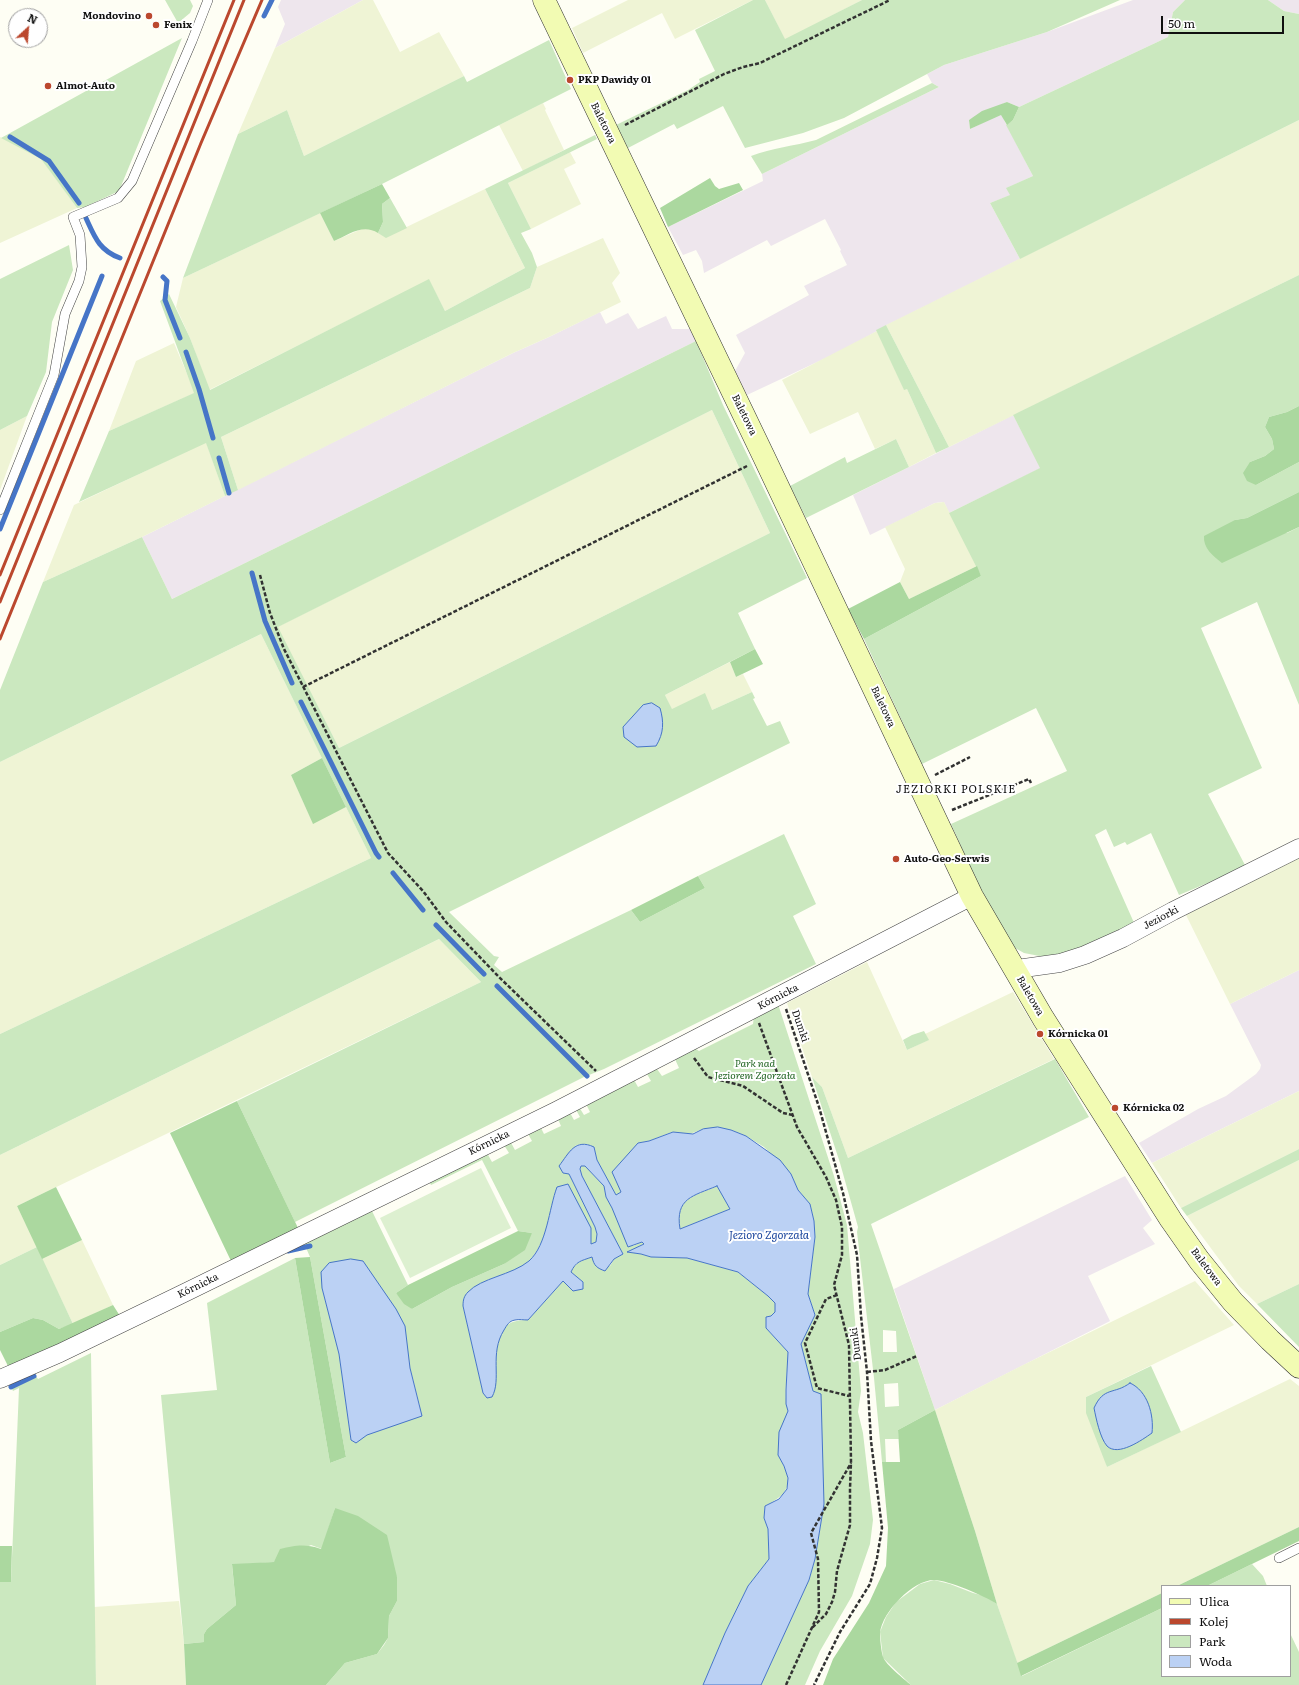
<!DOCTYPE html>
<meta charset="utf-8">
<style>
body{margin:0}
#map{position:relative;width:1299px;height:1685px;overflow:hidden;background:#fefef4;font-family:Literata,serif}
canvas{display:block}
.legend{position:absolute;left:1161px;top:1585px;width:130px;height:92px;box-sizing:border-box;background:#fff;border:1px solid #9f9f9f;margin:0;padding:5px 7px;list-style:none;font-size:12px;color:#101010}
.legend li{display:flex;align-items:center;gap:8px;height:20px}
.legend b{width:20px;border:1px solid #9f9f9f}
.north{position:absolute;left:8px;top:8px;width:40px;height:40px;box-sizing:border-box;background:#fff;border:1px solid #9f9f9f;border-radius:50%;rotate:26deg;font-size:11px;font-weight:700;line-height:16px;text-align:center;color:#101010}
.north::after{content:'';display:block;margin:auto;width:14px;height:18px;background:#bb482e;clip-path:polygon(50% 0,100% 100%,50% 72%,0 100%)}
.scale{position:absolute;left:1161px;top:16px;width:123px;height:18px;box-sizing:border-box;border:2px solid #101010;border-top:0;padding-left:5px;font-size:12px;line-height:14px;white-space:nowrap;color:#101010;-webkit-text-stroke:3px #fff;paint-order:stroke}
</style>
<div id="map">
<canvas width="1299" height="1685"></canvas>
<ul class="legend">
<li><b style="height:5px;background:#f2fbb3"></b>Ulica</li>
<li><b style="height:5px;background:#bb482e"></b>Kolej</li>
<li><b style="height:11px;background:#cbe8bf"></b>Park</li>
<li><b style="height:11px;background:#bbd1f4"></b>Woda</li>
</ul>
<div class="north">N</div>
<div class="scale">50 m</div>
</div>
<script>
const ctx = document.querySelector('canvas').getContext('2d');
ctx.lineJoin = 'round';
function paint(path, color) {
  ctx.fillStyle = color;
  ctx.fill(path, 'evenodd');
}
function trace(path, color, width, dash) {
  ctx.strokeStyle = color;
  ctx.lineWidth = width;
  ctx.lineCap = dash ? 'butt' : 'round';
  ctx.setLineDash(dash || []);
  ctx.stroke(path);
}
function write(font, color, halo, rows, align = 'center') {
  ctx.font = font + ' Literata,serif';
  ctx.lineWidth = 4;
  ctx.setLineDash([]);
  ctx.textBaseline = 'middle';
  ctx.strokeStyle = halo;
  ctx.fillStyle = color;
  for (const [text, x, y, turn = 0] of rows) {
    ctx.save();
    ctx.translate(x, y);
    ctx.rotate((+turn || 0) * Math.PI / 180);
    ctx.textAlign = isNaN(turn) ? turn : align;
    if (halo) ctx.strokeText(text, 0, 0);
    ctx.fillText(text, 0, 0);
    ctx.restore();
  }
}
const industrial = new Path2D(`
 M281 0H363L275 48 285 24 278 7Z
 M1133 0H1185L1173 12 1168 37 1019 107 1007 102 969 120 970 129 1001 114 1033 176 1007 188 1011 195 990 203 1020 259 877 330V331L845 349 747 395 735 371 745 353 736 335 809 295 804 286 847 265 840 251 841 250 825 219 771 246 767 240 704 273 702 261 696 250 683 255 668 227 763 181 762 174 939 87 932 83 927 74 944 65 1047 32Z
 M1268 0H1299V14L1284 11Z
 M600 312 606 324 628 313 638 329 666 316 672 329H690L696 341 172 599 142 537 513 353 549 337Z
 M1013 415 1041 468 949 513 944 502 935 503 870 535 853 495Z
 M1299 970V1091L1152 1163 1139 1143 1198 1109 1226 1096 1256 1074 1260 1069 1261 1065 1230 1004Z
 M1125 1176 1152 1220 1143 1228 1155 1244 1088 1276 1110 1321 935 1410 894 1289Z`);
const farmland = new Path2D(`
 M363 0H373L400 52 439 32 464 76 304 156 287 110 238 134 275 48Z
 M628 0H753L675 39 662 13 583 53 572 28Z
 M765 0H862L785 40Z
 M543 103 546 109 545 110 564 150 523 171 499 125Z
 M1299 120V275L949 447 886 325Z
 M0 137 41 158 77 208 0 243Z
 M570 152 576 163 564 169 581 204 531 229 508 183Z
 M485 189 525 268 445 311 429 280 209 390 190 338 176 307 183 278 320 213 334 241 364 228H371L386 237Z
 M603 238 620 273 612 283 621 302 549 337 513 353 238 490 221 437 530 288 537 267Z
 M877 331 904 389H907L936 453 909 467 896 439 875 449 858 412 810 434 782 380Z
 M174 343 195 393 109 431 136 361Z
 M712 410 770 533 339 748 277 627Z
 M27 416 0 490V430Z
 M206 442 225 496 142 537 43 582 74 505Z
 M944 502 977 566 909 599 900 582 905 569 885 527 935 503Z
 M261 634 322 758 291 775 313 823 346 807 371 858 0 1034V762Z
 M730 662 736 677 743 674 752 692 712 710H672L665 695Z
 M1299 857V970L1230 1004 1186 915Z
 M439 939 481 982 17 1206 37 1247 0 1265V1155Z
 M867 962 907 1050 928 1040 925 1034 1013 992 1054 1059 848 1158 822 1087 812 1077 787 1003Z
 M1299 1091V1149L1181 1208 1152 1163Z
 M1299 1160V1284L1257 1304 1239 1286 1187 1216Z
 M82 1240 113 1305 73 1324 42 1259Z
 M1195 1281 1234 1325 1086 1397 1107 1467 1290 1379 1299 1386V1527L1177 1586H1162V1593L1017 1663 997 1604 975 1531 935 1410 1021 1366Z
 M179 1601 184 1644 186 1685H96L94 1607Z`);
const green = new Path2D(`
 M165 0H190L193 6 190 13 178 23Z
 M753 0H765L785 39 862 0H1120L1047 32 944 65 844 118 803 133 745 148 723 106 677 129 674 124 628 148 616 125 688 90 700 82 699 79 715 71 695 30Z
 M1185 0H1268L1284 11 1299 14V120L1020 259 990 203 1010 195 1006 188 1033 176 1006 125 1013 120 1019 107 1168 37 1173 12Z
 M182 38 119 191 85 207 77 208 41 159 1 138Z
 M549 40 571 89 382 184 183 278 238 134 287 110 304 156 464 76 467 82Z
 M932 83 939 87 762 174 751 156C772 148 794 146 816 140Z
 M595 135 597 139 508 183 531 229 521 233 532 253 537 267 530 288 221 437 238 490 225 496 206 443 79 502 109 431 194 393 160 301 169 294 190 338 210 390 429 279 445 311 525 268 485 189Z
 M390 198 407 228 386 238 378 233 383 222 382 204Z
 M69 245 73 270 52 322 46 372 27 416 0 430V279Z
 M1299 275V406L1287 412 1269 417 1265 427 1272 439 1274 449 1265 456 1250 462 1256 485 1299 462V492L1247 518 1235 520 1287 533 1299 527V705L1257 602 1201 628 1262 768 1208 794 1246 867 1179 895 1151 833 1127 845 1125 842 1114 847 1106 829 1095 835 1135 925 1055 959 1024 953 1015 948 1006 935 978 884 951 824 1067 771 1036 708 922 764 864 639 981 576 949 513 1040 468 1013 415Z
 M886 325 949 447 936 453 907 389 904 390 876 330Z
 M696 341 723 405 807 578 738 613 755 649 665 695 672 709 705 693 712 710 752 692 755 698 753 699 767 726 780 721 790 743 449 912 494 956 499 957 494 965 502 972 631 910 640 922 705 888 698 876 784 834 816 904 793 916 816 964 604 1069 584 1077 295 1222 237 1101 481 982 439 939 0 1155V1034L371 858 261 634 0 762V690L43 582 142 537 172 599ZM712 410 770 533 339 748 278 627Z
 M896 439 909 467 806 518 790 486 845 457 847 463Z
 M778 1004 834 1176 847 1225 861 1391 858 1412 863 1433 873 1520 870 1544 852 1596 820 1651 805 1685H761L809 1580 815 1559 824 1504 813 1391 801 1344 815 1315 808 1294 815 1237 814 1221 810 1204 798 1190 791 1174 764 1147 746 1136 731 1130 703 1129 690 1134 672 1132 649 1141 638 1143 634 1149 622 1192 616 1195 597 1160 594 1147C587 1144 582 1143 575 1146L569 1174 595 1227 597 1234 596 1242 591 1245 554 1197C549 1218 545 1244 530 1260 516 1274 496 1274 481 1284 474 1289 468 1299 463 1306L483 1393C487 1384 493 1374 495 1364 496 1359 496 1354 496 1349 498 1327 508 1320 528 1320L563 1281 573 1291 583 1282 571 1272C575 1262 582 1260 592 1257L610 1266 614 1259 623 1254 582 1176 580 1169 581 1166H585L604 1186 606 1197 633 1246 642 1242 644 1244 628 1252 641 1254 651 1257 687 1258 738 1272 768 1296 775 1303V1312L771 1316 766 1328 788 1352C788 1370 783 1394 788 1411L778 1455C793 1481 793 1492 765 1506L764 1518 768 1529 769 1559 748 1586 725 1633 703 1685H326L345 1663 377 1654 384 1645 388 1638 389 1616 397 1601V1577L335 1508 322 1549 311 1545 274 1562 232 1565 236 1605 207 1629 204 1634V1642L184 1644 161 1395 217 1390 207 1303 295 1258 330 1463 346 1457 310 1257 304 1243 371 1209 408 1285 396 1293 412 1309 452 1287 504 1264 532 1233 518 1231 482 1160 431 1185 428 1180 487 1153 492 1162 509 1153 504 1145 510 1141 515 1150 532 1141 527 1132 540 1126 544 1134 561 1126 557 1117 569 1111 574 1120 580 1117 575 1108 579 1107 584 1115 590 1112 586 1104 633 1078 638 1087 651 1081 647 1074 657 1069 662 1076 679 1068 674 1057 693 1047 699 1051 753 1024 754 1016ZM363 1261 373 1277 410 1368 420 1407 384 1429 351 1440 339 1353 322 1288Z
 M924 1031 929 1040 907 1050 903 1040 912 1035Z
 M1055 1059 1089 1117 871 1224 935 1410 898 1430 899 1439H885L886 1462H882L874 1378 857 1232 858 1227 840 1163 812 1077 822 1087 848 1158ZM883 1330 896 1331 897 1352H883ZM898 1383 899 1406 885 1407 884 1384Z
 M1299 1149V1160L1187 1216 1181 1208Z
 M718 1186 730 1209 680 1229C675 1198 693 1196 718 1186Z
 M37 1247 73 1324 59 1329 43 1320 33 1318 0 1332V1265Z
 M1299 1284V1347L1257 1304Z
 M91 1353 96 1685H0V1582H11L19 1388 13 1391 9 1383 33 1372 38 1379Z
 M1151 1366 1181 1432 1107 1467 1086 1413V1397Z
 M1252 1564 1263 1576 1267 1586H1207Z
 M934 1580 950 1584 973 1593 985 1596 997 1604 1022 1676 1162 1608V1676H1290V1633L1299 1652V1685H911L883 1658 880 1632 886 1617 896 1602 920 1584Z`);
const forest = new Path2D(`
 M1007 102 1019 107 1013 120 1007 125 1001 115 970 129 969 120 982 111Z
 M710 178 715 186 719 189 739 183 743 190 668 227 660 208Z
 M382 184 390 198 382 204 383 222 378 233C363 223 348 235 334 241L320 213Z
 M1299 406V462L1256 485 1247 481 1243 473 1250 462 1265 456 1274 449 1272 439 1265 427 1269 417 1287 412Z
 M1299 492V527L1222 563C1213 556 1203 548 1204 536L1235 520 1247 518Z
 M977 566 981 576 864 639 848 609 900 582 909 599Z
 M755 649 763 664 736 677 730 662Z
 M322 758 346 807 313 824 291 775Z
 M698 876 705 888 640 922 631 910Z
 M237 1101 298 1228 231 1261 170 1133Z
 M56 1187 82 1240 42 1259 17 1206Z
 M518 1231 532 1233 525 1250 504 1264 452 1287 412 1309 404 1304 396 1293 408 1285Z
 M310 1257 346 1457 330 1463 295 1258Z
 M113 1305 120 1316 9 1368 0 1350V1332L33 1318 43 1320 59 1329Z
 M935 1410 975 1531 997 1604C985 1596 948 1580 934 1580 913 1580 882 1612 880 1633 880 1639 881 1651 883 1657 886 1665 904 1679 911 1685H823L833 1659 869 1603 886 1566 888 1528 882 1462H900L898 1430Z
 M335 1508 358 1516 387 1535 397 1577V1601L389 1616 388 1638 377 1654 345 1663 326 1685H186L184 1644 204 1642V1634L207 1629 236 1605 232 1564 274 1562 280 1549C297 1545 305 1544 321 1549Z
 M1299 1527V1541L1207 1586H1177Z
 M0 1546H12L11 1582H0Z
 M1162 1593V1608L1021 1676 1017 1663Z`);
const pitch = new Path2D(`
 M481 1168 511 1228 410 1278 380 1218Z`);
const water = new Path2D(`
 M652 703 660 708C664 722 664 733 656 746L637 747 624 737 623 727 643 705Z
 M718 1127 731 1130 746 1136 780 1160 791 1174 798 1190 810 1204 814 1221 815 1237 808 1294 815 1315 801 1344 813 1391 821 1394 824 1504 815 1559 809 1580 761 1685H703L725 1633 748 1586 769 1559 768 1529 764 1518 765 1506 779 1499 787 1489 788 1478 784 1466 778 1455 779 1432 788 1411 786 1404V1390L788 1352 766 1328V1317L771 1316 775 1312V1303L768 1296 738 1272 687 1258 651 1257 641 1254 627 1252 644 1244 642 1242 628 1247 612 1208 606 1197 604 1186 585 1166H581L580 1169 582 1176 623 1254 614 1259 605 1271C597 1268 594 1266 592 1257 581 1261 576 1261 571 1272L583 1282V1289L573 1291 563 1281 528 1320C524 1320 519 1319 515 1320 509 1321 507 1325 504 1330 489 1354 502 1379 492 1397L487 1398 483 1393 463 1306C463 1300 464 1296 468 1292 481 1278 512 1275 529 1261 547 1245 549 1208 557 1187L568 1184 591 1228V1244L596 1242 597 1234 595 1227 572 1180 569 1174 563 1173 559 1166C569 1153 575 1138 594 1147L597 1160 616 1195 621 1192 612 1172 638 1143 649 1141 673 1132 693 1134 703 1129ZM717 1186 730 1209 680 1229C675 1198 693 1196 717 1186Z
 M351 1259 363 1261 396 1309 405 1326 410 1368 422 1416 367 1435 356 1443 351 1440 339 1354 322 1288 321 1272 329 1263Z
 M1130 1383C1148 1391 1154 1415 1152 1433 1142 1440 1118 1457 1107 1446 1100 1438 1096 1418 1094 1408 1104 1386 1114 1395 1130 1383Z`);
const stream = new Path2D(`
 M264 16 272 0
 M10 137 49 161 79 203
 M85 216C94 235 98 250 120 258
 M163 277 167 281 165 300 180 338
 M186 352 199 389 213 438
 M219 458 229 493
 M0 529 102 276
 M252 573 265 621 292 683
 M301 702 376 853 379 857
 M393 873 423 910
 M436 925 484 974
 M497 986 587 1076
 M288 1251 310 1246
 M11 1387 34 1376`);
const path = new Path2D(`
 M625 125 724 74 743 67 760 63 890 0
 M260 575 270 613 284 649 388 853 423 891 446 922 499 977 596 1071
 M303 687 747 466
 M935 775 970 757
 M952 810 1029 779 1031 783
 M786 1009 819 1107 843 1193 857 1255 861 1316 867 1372 871 1441 882 1528 877 1558 870 1584 840 1632 814 1685
 M759 1023 797 1127 826 1177 836 1200 842 1227V1255L834 1285 849 1345 851 1462 850 1489V1525L837 1571 835 1592 832 1602 826 1614 811 1629
 M694 1058 708 1077 743 1086 783 1113 793 1115
 M837 1295 826 1299 805 1343 817 1388 849 1396
 M867 1372 885 1370 917 1356
 M786 1685 819 1612 818 1559 811 1533 851 1463`);
const lane = new Path2D(`
 M0 510 54 375 65 314 79 281 82 267 80 235 73 217 118 198 132 181 192 41 208 0
 M1279 1558 1299 1548`);
const street = new Path2D(`
 M1016 971 1024 968 1060 963 1085 955 1123 938 1173 911 1299 848
 M0 1379 60 1353 176 1297 556 1111 972 896`);
const secondary = new Path2D(`
 M544 0 764 457 972 896 1043 1018 1171 1220 1199 1260 1233 1302 1270 1340 1299 1367`);
const rail = new Path2D(`
 M0 575 234 0
 M0 602 244 0
 M0 639 201 143 262 0`);
const markers = [
 [149,16,4,"#bb482e"],
 [156,25,4,"#bb482e"],
 [570,80,4,"#bb482e"],
 [48,86,4,"#bb482e"],
 [896,859,4,"#bb482e"],
 [1040,1034,4,"#bb482e"],
 [1115,1108,4,"#bb482e"]
];
const poiNames = [
 ["Mondovino",141,16,"right"],
 ["Fenix",164,25],
 ["PKP Dawidy 01",578,80],
 ["Almot-Auto",56,86],
 ["Auto-Geo-Serwis",904,859],
 ["Kórnicka 01",1048,1034],
 ["Kórnicka 02",1123,1108]
];
const streetNames = [
 ["Baletowa",603,123,64],
 ["Baletowa",744,415,64],
 ["Baletowa",883,707,65],
 ["Jeziorki",1161,918,-28],
 ["Baletowa",1030,996,60],
 ["Kórnicka",778,997,-27],
 ["Dumki",800,1026,71],
 ["Kórnicka",489,1143,-26],
 ["Baletowa",1206,1267,53],
 ["Kórnicka",198,1286,-26],
 ["Dumki",856,1344,-97]
];
const parkNames = [
 ["Park nad",755,1064],
 ["Jeziorem Zgorzała",755,1076]
];
const neighbourhoodNames = [
 ["JEZIORKI POLSKIE",956,790]
];
const waterNames = [
 ["Jezioro Zgorzała",769,1236]
];
paint(industrial, '#eee6ed');
paint(farmland, '#eff4d5');
paint(green, '#cbe8bf');
paint(forest, '#abd89f');
paint(pitch, '#ddf0d0');
paint(water, '#bbd1f4');
trace(water, '#4675c7', 1);
trace(stream, '#4675c7', 5);
trace(lane, '#434343', 10);
trace(street, '#434343', 19);
trace(secondary, '#323232', 23);
trace(path, '#323232', 2.5, [4, 2]);
trace(lane, '#fff', 9);
trace(street, '#fff', 18);
trace(secondary, '#f2fbb3', 22);
trace(rail, '#bb482e', 3);
for (const [x, y, r, color] of markers) {
  const dot = new Path2D();
  dot.arc(x, y, r, 0, 2 * Math.PI);
  ctx.fillStyle = color;
  ctx.fill(dot);
  trace(dot, '#fff', 1.5);
}
write('bold 10px', '#101010', '#fff', poiNames, 'left');
write('10px', '#101010', '#fff', streetNames);
write('italic 10px', '#236624', '#fff', parkNames);
ctx.letterSpacing = '1px';
write('11px', '#101010', '#fff', neighbourhoodNames);
ctx.letterSpacing = '0px';
write('italic 11px', '#1e489e', '#fff', waterNames);
</script>
